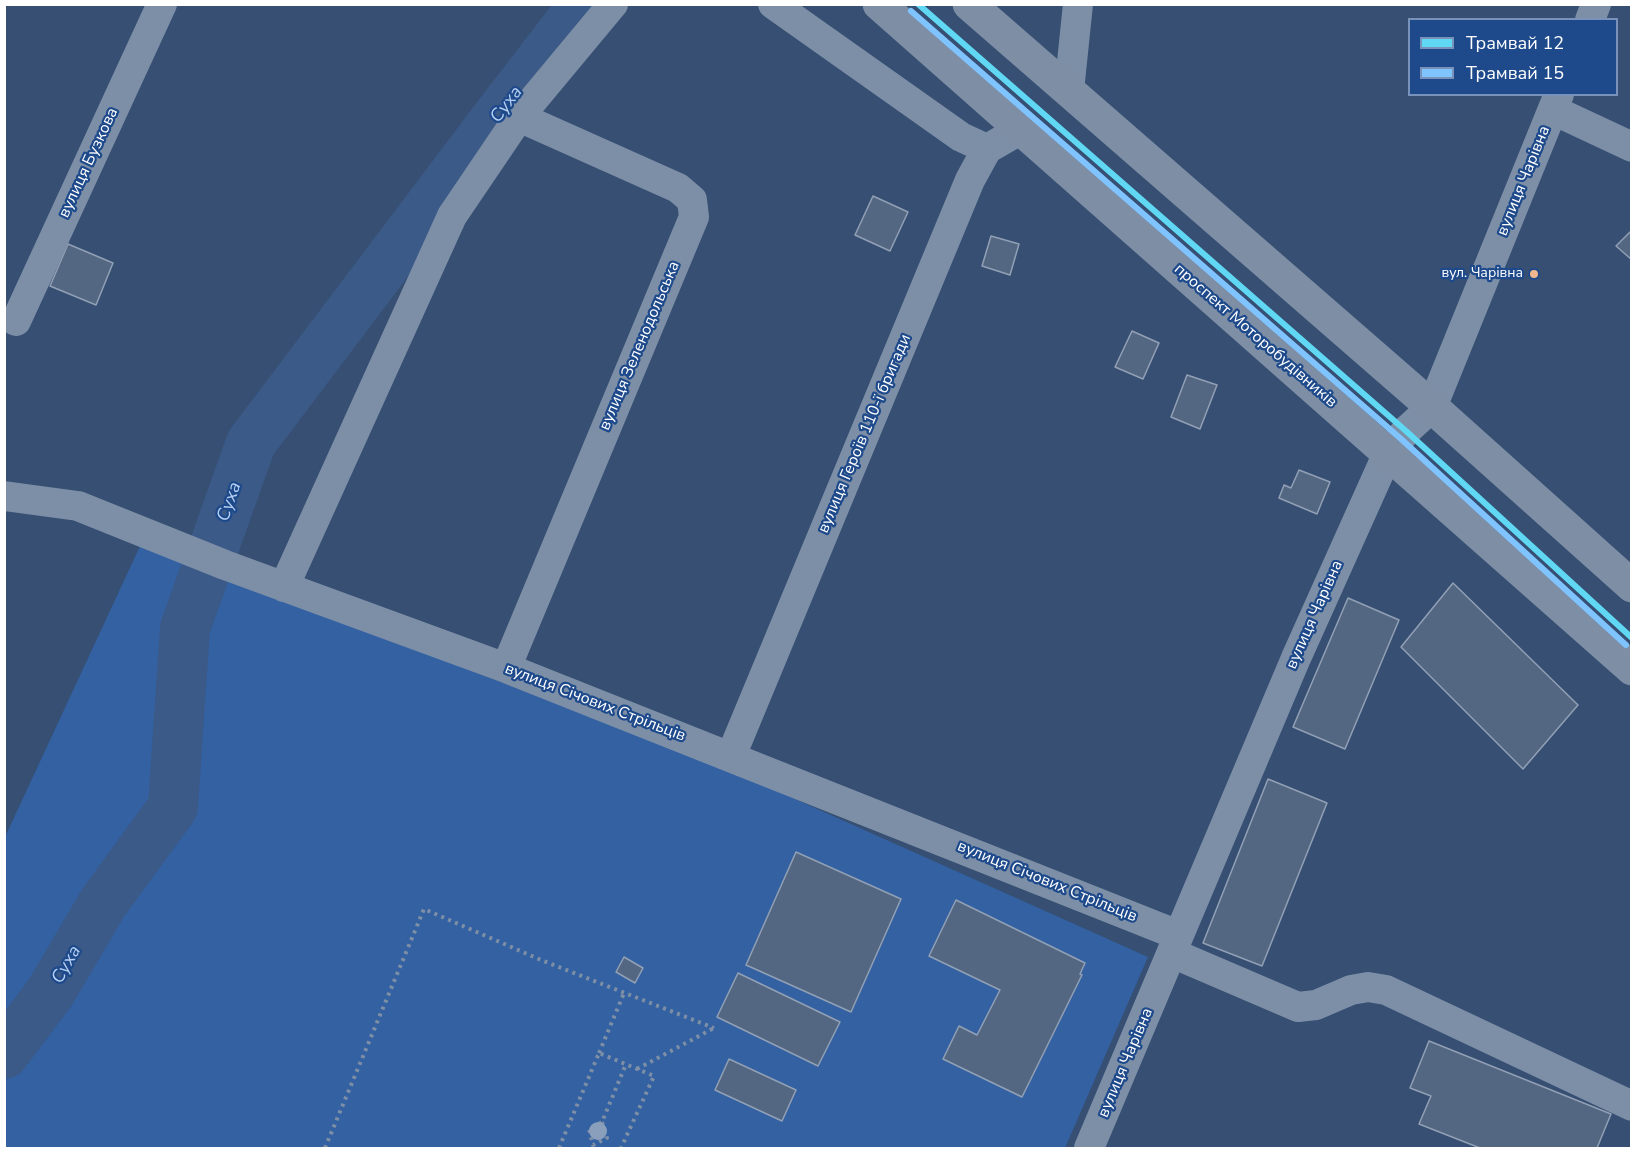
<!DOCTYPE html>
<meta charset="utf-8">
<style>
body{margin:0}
#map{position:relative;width:1636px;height:1153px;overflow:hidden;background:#364f72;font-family:"Nunito Sans",sans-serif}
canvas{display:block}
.frame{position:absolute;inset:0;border:6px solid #fff;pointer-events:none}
.legend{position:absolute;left:1408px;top:18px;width:210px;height:78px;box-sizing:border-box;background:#1e4a8b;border:2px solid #7892b9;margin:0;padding:8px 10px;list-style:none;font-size:18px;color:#fff}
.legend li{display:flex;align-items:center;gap:12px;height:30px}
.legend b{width:30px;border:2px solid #7892b9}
</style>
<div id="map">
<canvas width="1636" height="1153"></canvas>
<div class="frame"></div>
<ul class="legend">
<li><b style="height:8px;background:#60d8f3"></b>Трамвай 12</li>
<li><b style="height:8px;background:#80c4ff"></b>Трамвай 15</li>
</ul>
</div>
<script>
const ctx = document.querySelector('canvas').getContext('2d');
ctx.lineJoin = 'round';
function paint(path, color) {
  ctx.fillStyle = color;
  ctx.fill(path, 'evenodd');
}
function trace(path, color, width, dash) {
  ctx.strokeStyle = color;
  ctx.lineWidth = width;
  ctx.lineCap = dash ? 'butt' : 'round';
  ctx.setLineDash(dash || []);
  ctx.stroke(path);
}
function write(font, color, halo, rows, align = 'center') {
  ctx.font = font + ' "Nunito Sans",sans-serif';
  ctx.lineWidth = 4.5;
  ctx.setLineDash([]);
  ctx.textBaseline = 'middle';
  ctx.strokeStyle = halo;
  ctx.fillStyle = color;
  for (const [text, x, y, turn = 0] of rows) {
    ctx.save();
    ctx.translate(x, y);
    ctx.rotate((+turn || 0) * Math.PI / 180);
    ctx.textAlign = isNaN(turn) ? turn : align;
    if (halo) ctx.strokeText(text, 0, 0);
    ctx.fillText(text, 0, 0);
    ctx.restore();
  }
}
const green = new Path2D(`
 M141 544 728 769 1148 957 1065 1148H5V837Z`);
const river = new Path2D(`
 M4 1054 50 993 103 903 173 807 185 628 251 443 494 121 584 4`);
const building = new Path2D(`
 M873 196 908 212 890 251 855 235Z
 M1632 230V260L1616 246Z
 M991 236 1019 244 1010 275 982 266Z
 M68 244 113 263 96 305 50 286Z
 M1132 331 1159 343 1143 379 1115 367Z
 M1187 375 1217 385 1200 429 1171 417Z
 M1299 470 1330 482 1317 514 1279 498 1284 485 1291 488Z
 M1453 583 1578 705 1523 769 1401 647Z
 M1348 598 1399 620 1345 749 1293 727Z
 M1268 779 1327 803 1262 966 1203 943Z
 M796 852 901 899 851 1012 746 965Z
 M956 900 1085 963 1080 974 1082 975 1022 1097 943 1059 959 1026 977 1035 1000 990 929 956Z
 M624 957 643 968 635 983 616 972Z
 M738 973 840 1022 818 1066 717 1017Z
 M1429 1041 1611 1114 1597 1148H1480L1419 1124 1431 1096 1410 1088Z
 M729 1059 796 1090 782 1121 715 1090Z`);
const path = new Path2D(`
 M599 1053 624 993
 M637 1069 714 1028
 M602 1122 607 1138 593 1145 589 1129 602 1122 626 1064
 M325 1148 424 909 541 960 714 1028
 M559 1148 599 1053 654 1076 621 1148`);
const minor = new Path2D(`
 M773 4 961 137 987 149
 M1590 20 1596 4
 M1069 91 1078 4
 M1553 110 1632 147
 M16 321 162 4
 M4 496 78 506 225 565 506 668 1178 935
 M284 587 452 216 519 117 613 4
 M506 668 694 217 692 200 678 188 519 117
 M731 756 970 180 987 149 1020 130
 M1172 953 1298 1007 1316 1005 1351 990 1368 987 1386 990 1632 1106
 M1089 1148 1296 658 1388 453 1406 431 1432 407 1559 94`);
const major = new Path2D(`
 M879 4 1632 669
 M969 4 1432 407 1632 586`);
const tram1 = new Path2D(`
 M918 4 1406 431 1632 638`);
const tram2 = new Path2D(`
 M911 11 1400 438 1626 645`);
const trees = [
 [598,1131]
];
const markers = [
 [1534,274,5,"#f1b78d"]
];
const busNames = [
 ["вул. Чарівна",1523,274]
];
const streetNames = [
 ["вулиця Бузкова",89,163,-65],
 ["вулиця Чарівна",1524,181,-68],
 ["проспект Моторобудівників",1255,336,41],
 ["вулиця Зеленодольська",640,346,-67],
 ["вулиця Героїв 110-ї бригади",865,434,-67],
 ["вулиця Чарівна",1315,615,-66],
 ["вулиця Січових Стрільців",595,703,21],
 ["вулиця Січових Стрільців",1047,882,22],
 ["вулиця Чарівна",1126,1063,-67]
];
const waterNames = [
 ["Суха",507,105,-53],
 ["Суха",230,502,-71],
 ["Суха",67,965,-60]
];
paint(green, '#3361a1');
trace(river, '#3b5a88', 50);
paint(building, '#536782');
trace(building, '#92a0b5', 1.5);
trace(path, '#7d8fa7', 4, [3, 4.5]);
trace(minor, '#7d8fa7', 30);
trace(major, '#7d8ea5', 33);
trace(tram1, '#60d8f3', 6);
trace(tram2, '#80c4ff', 6);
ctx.fillStyle = '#8a9fbc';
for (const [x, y] of trees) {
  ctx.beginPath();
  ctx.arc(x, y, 9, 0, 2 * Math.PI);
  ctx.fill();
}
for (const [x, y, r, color] of markers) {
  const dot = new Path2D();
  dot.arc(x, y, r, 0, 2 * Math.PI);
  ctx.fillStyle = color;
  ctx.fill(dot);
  trace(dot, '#1e4a8b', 2);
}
write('14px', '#fff', '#1e4a8b', busNames, 'right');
write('16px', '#fff', '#1e4a8b', streetNames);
write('italic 18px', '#b6d0f3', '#1e4a8b', waterNames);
</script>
